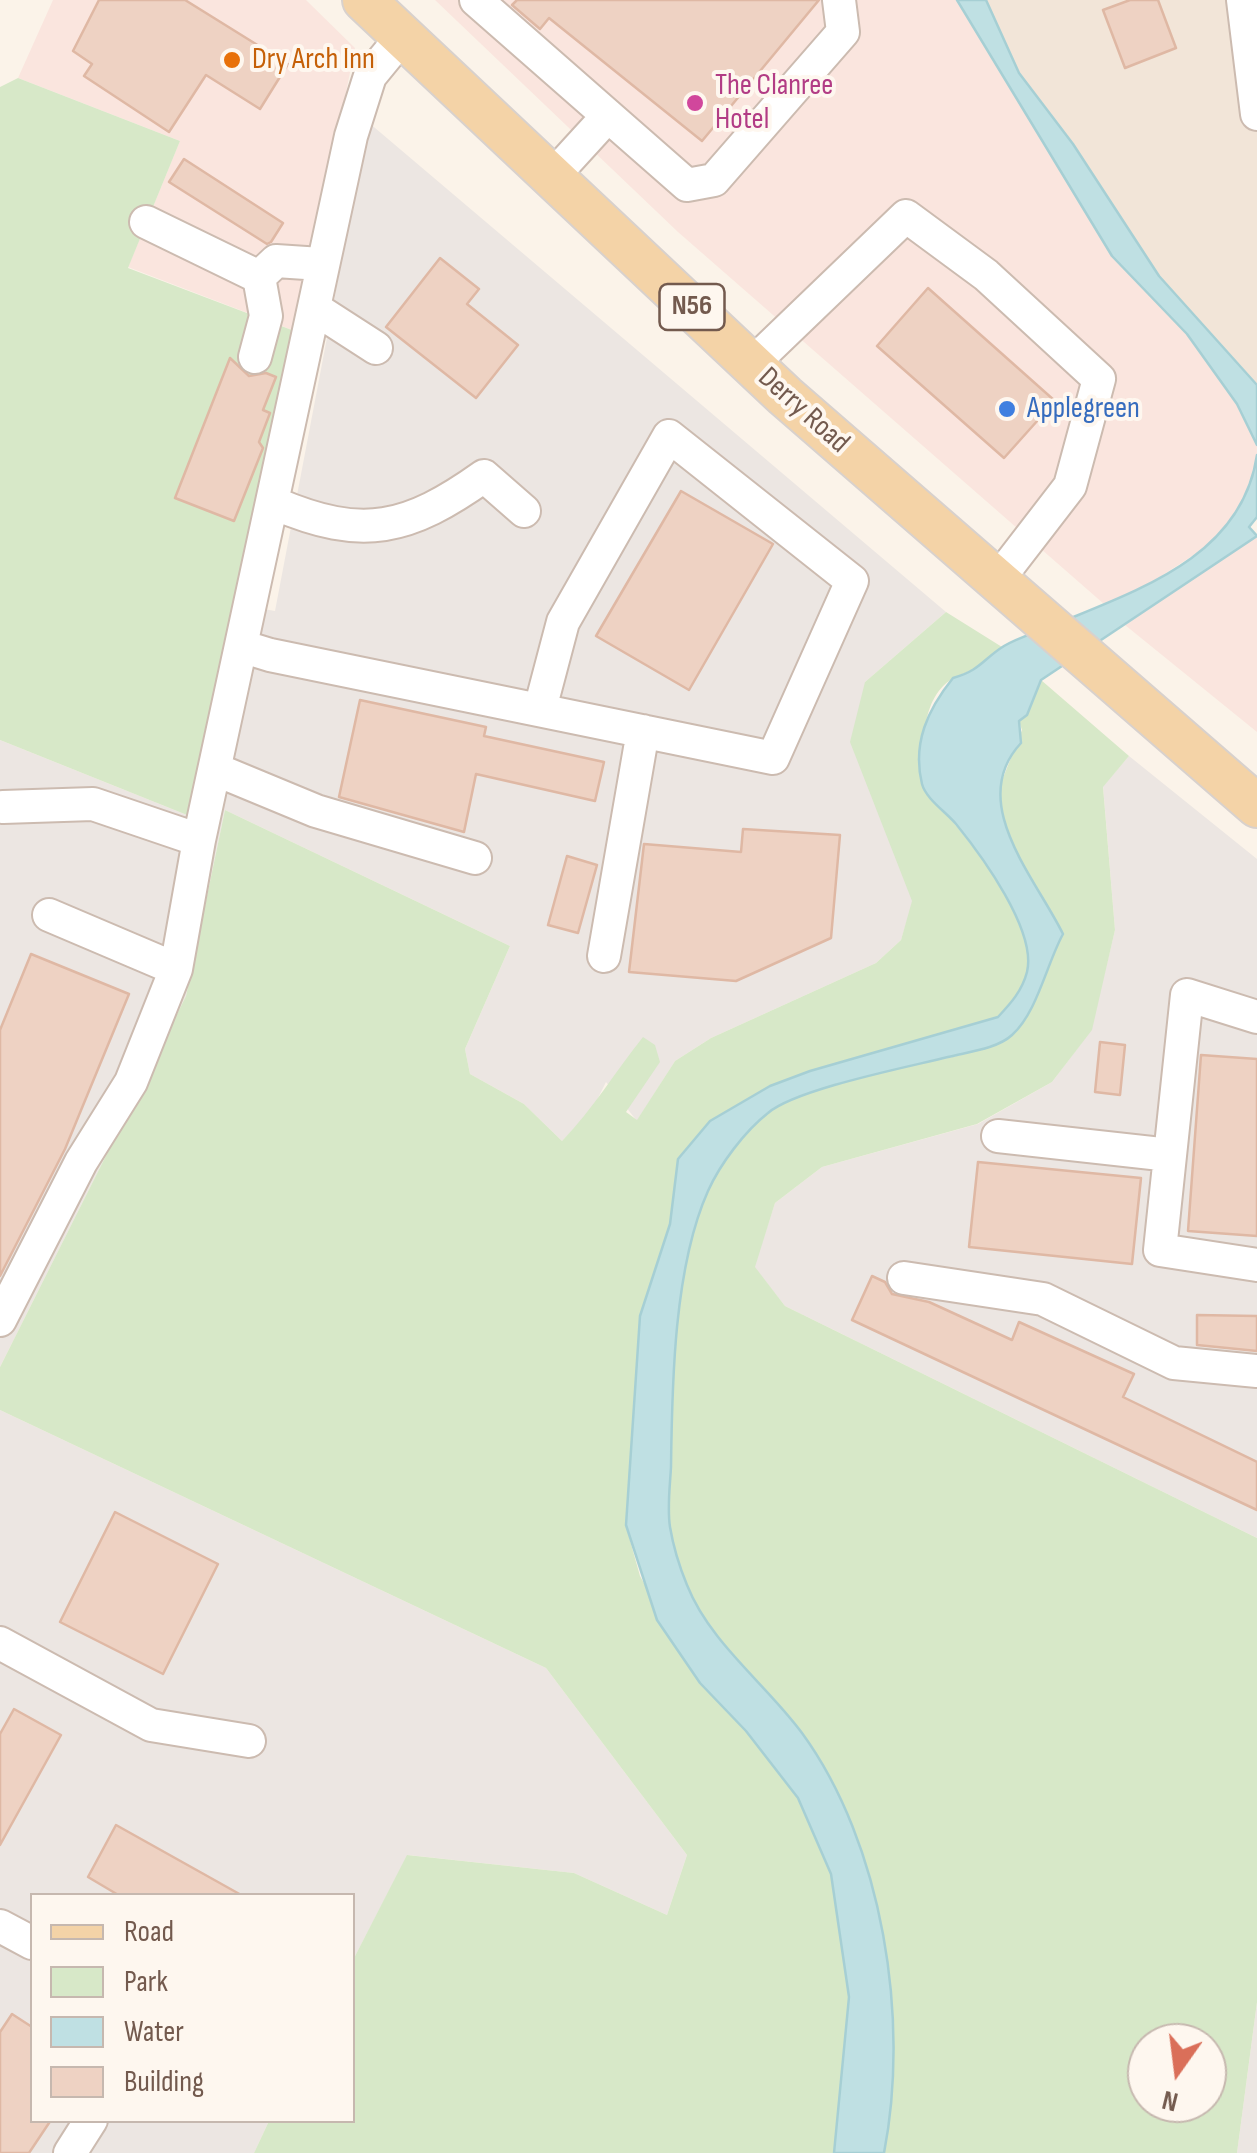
<!DOCTYPE html>
<style>
body{margin:0}
#map{position:relative;width:1257px;height:2153px;overflow:hidden;background:#fbf3e9;font-family:"Sofia Sans Condensed",sans-serif}
canvas{display:block}
.legend{position:absolute;left:30px;top:1893px;width:325px;height:230px;box-sizing:border-box;background:#fef7ef;border:2px solid #c6b8af;margin:0;padding:12px 18px;list-style:none;font-size:30px;color:#735a4e}
.legend li{display:flex;align-items:center;gap:20px;height:50px}
.legend b{width:50px;border:2px solid #c6b8af}
.north{position:absolute;left:1127px;top:2023px;width:100px;height:100px;box-sizing:border-box;background:#fef7ef;border:2px solid #c6b8af;border-radius:50%;rotate:194deg;font-size:28px;font-weight:700;line-height:40px;text-align:center;color:#735a4e}
.north::after{content:'';display:block;margin:auto;width:35px;height:45px;background:#da6f59;clip-path:polygon(50% 0,100% 100%,50% 72%,0 100%)}
</style>
<div id="map">
<canvas width="1257" height="2153"></canvas>
<ul class="legend">
<li><b style="height:12px;background:#f4d3a7"></b>Road</li>
<li><b style="height:28px;background:#d7e8c8"></b>Park</li>
<li><b style="height:28px;background:#bfe0e3"></b>Water</li>
<li><b style="height:28px;background:#eed2c3"></b>Building</li>
</ul>
<div class="north">N</div>
</div>
<script>
const ctx = document.querySelector('canvas').getContext('2d');
ctx.lineJoin = 'round';
function paint(path, color) {
  ctx.fillStyle = color;
  ctx.fill(path, 'evenodd');
}
function trace(path, color, width, dash) {
  ctx.strokeStyle = color;
  ctx.lineWidth = width;
  ctx.lineCap = dash ? 'butt' : 'round';
  ctx.setLineDash(dash || []);
  ctx.stroke(path);
}
function write(font, color, halo, rows, align = 'center') {
  ctx.font = font + ' "Sofia Sans Condensed",sans-serif';
  ctx.lineWidth = 8;
  ctx.setLineDash([]);
  ctx.textBaseline = 'middle';
  ctx.strokeStyle = halo;
  ctx.fillStyle = color;
  for (const [text, x, y, turn = 0] of rows) {
    ctx.save();
    ctx.translate(x, y);
    ctx.rotate((+turn || 0) * Math.PI / 180);
    ctx.textAlign = isNaN(turn) ? turn : align;
    if (halo) ctx.strokeText(text, 0, 0);
    ctx.fillText(text, 0, 0);
    ctx.restore();
  }
}
const residential = new Path2D(`
 M986 0H1257V385L1159 276 1019 73Z`);
const commercial = new Path2D(`
 M53 0H306L355 48 297 332 128 267 180 141 18 78Z
 M435 0H957L1112 256 1187 334 1237 404 1257 445V455L1252 486 1236 516 1212 543 1143 588 1104 604 678 232Z
 M1257 536V732L1125 625Z`);
const industrial = new Path2D(`
 M368 122 946 612 865 682 913 901 901 940 876 963 711 1038 675 1061 637 1121 606 1082 592 1110 562 1141 524 1104 470 1074 465 1049 510 946 225 810 186 996 0 1367V740L187 815 240 605 275 611Z
 M1129 756 1257 859V1538L785 1306 754 1267 775 1203 822 1167 978 1124 1052 1082 1091 1030 1115 930 1103 786Z
 M0 1410 546 1668 687 1855 667 1915 574 1873 408 1855 353 1960 352 1896H32V2120L269 2121 254 2153H0Z
 M1257 2002V2153H1237Z`);
const green = new Path2D(`
 M18 78 180 141 128 268 297 332 240 605 187 815 0 740V87Z
 M946 612 1002 647C987 664 976 668 956 677 918 695 923 754 923 788 957 825 1039 918 1027 972 1023 991 1011 1003 999 1017L770 1086 678 1159 670 1224 640 1316 626 1526 640 1576 700 1683 746 1731 798 1798 831 1874 849 1997 834 2153H254L269 2121 352 2120 353 1960 407 1855 574 1873 667 1915 687 1855 546 1668 0 1410V1367L186 996 225 810 510 946 465 1049 470 1074 524 1104 562 1141C593 1109 615 1072 643 1037L655 1045 660 1062 626 1112 637 1120 675 1061 711 1038 876 963 901 940 912 901 850 742 865 682Z
 M1041 680 1129 756 1103 787 1115 930 1092 1030 1052 1082 977 1124 822 1167 775 1203 755 1267 785 1306 1257 1538V2002L1237 2153H884C910 2020 883 1844 802 1733 766 1683 710 1643 686 1585 679 1568 672 1545 670 1527 667 1508 670 1486 671 1466 672 1387 675 1261 709 1190 721 1164 746 1130 768 1112 797 1090 882 1073 919 1064 938 1059 961 1057 978 1049 997 1041 1051 956 1062 934L1008 836 997 793 1022 730 1019 721ZM1147 2043H1207V2103H1147Z`);
const water = new Path2D(`
 M957 0H986L1019 73 1073 144 1159 276 1257 385V445L1237 404 1187 334 1112 256Z
 M1257 455V517L1249 527 1257 536 1041 680 1027 715 1019 721 1021 743C966 802 1035 877 1063 934 1047 963 1037 1013 1012 1035 997 1049 967 1052 948 1057 908 1067 796 1089 768 1113 745 1131 720 1164 708 1191 674 1267 672 1383 671 1467 670 1486 667 1508 670 1527 673 1545 680 1568 687 1585 710 1643 766 1684 802 1733 883 1844 910 2020 884 2153H834L849 1997 831 1874 798 1798 746 1731 700 1683 657 1620 626 1525 640 1316 670 1224 678 1159 710 1121 770 1086 810 1071 998 1017C1011 1003 1022 991 1027 972 1037 931 982 856 956 824 946 812 926 799 922 784 912 743 928 709 953 678 981 670 983 659 1004 646 1019 637 1038 632 1054 625 1138 590 1242 557 1257 455Z`);
const building = new Path2D(`
 M99 0H185L288 64 260 109 206 75 169 132 84 76 92 64 73 51Z
 M517 0H819L702 141 549 18 540 29 512 5Z
 M1130 0H1158L1176 48 1125 68 1103 10Z
 M184 159 283 223 271 242 267 244 169 182Z
 M440 258 479 289 467 304 518 345 476 398 386 327Z
 M928 288 1055 401 1004 458 877 346Z
 M230 358 249 376 266 373 276 377 263 410 270 413 259 442 263 448 234 521 175 498Z
 M681 491 773 544 689 690 596 636Z
 M360 700 486 727 484 736 604 762 595 801 476 774 464 832 339 797Z
 M743 829 840 835 831 938 736 981 629 972 644 844 741 852Z
 M567 856 597 865 578 933 548 925Z
 M31 954 129 994 65 1149 0 1276V1030Z
 M1100 1042 1125 1045 1120 1095 1095 1092Z
 M1201 1055 1257 1059V1236L1188 1231Z
 M978 1162 1141 1178 1132 1264 969 1247Z
 M872 1276 885 1282 892 1294 929 1302 1012 1340 1019 1322 1134 1374 1123 1397 1257 1462V1510L852 1320Z
 M1197 1315 1257 1316V1351L1197 1345Z
 M115 1512 218 1564 163 1674 60 1622Z
 M14 1709 61 1735 0 1845V1734Z
 M116 1825 243 1896H120L88 1877Z
 M12 2014 32 2027V2120H51L29 2153H0V2032Z`);
const minor = new Path2D(`
 M476 0 687 185 714 180 843 32 839 0
 M1243 0 1257 114
 M553 176 606 118
 M146 222 259 277 266 316 255 357
 M259 277 276 261 321 264
 M314 308 376 348
 M752 364 906 216 986 275 1099 379 1070 486 996 582
 M276 504C363 541 408 530 484 476L524 511
 M244 647 270 655 773 758 852 581 669 436 563 622 540 709
 M217 770 316 811 475 858
 M3 807 93 804 199 840
 M49 915 176 969
 M604 956 643 731
 M1257 1017 1187 995 1160 1250 1257 1265
 M998 1136 1170 1155
 M904 1278 1043 1299 1174 1363 1257 1371
 M0 1320 81 1162 131 1082 176 969 199 840 351 136 370 76 402 37
 M0 1643 151 1725 249 1741
 M0 1926 32 1943
 M70 2153 91 2120`);
const major = new Path2D(`
 M364 0 785 396 1257 806`);
const markers = [
 [232,60,10,"#e8710a"],
 [695,103,10,"#d1479c"],
 [1007,409,10,"#3f7fe0"]
];
const shields = [
 [692,307,65]
];
const shieldNames = [
 ["N56",692,307]
];
const foodNames = [
 ["Dry Arch Inn",252,60]
];
const hotelNames = [
 ["The Clanree",715,86],
 ["Hotel",715,120]
];
const shopNames = [
 ["Applegreen",1027,409]
];
const streetNames = [
 ["Derry Road",803,411,42]
];
paint(residential, '#f2e5d8');
paint(commercial, '#fae5de');
paint(industrial, '#ece6e2');
paint(green, '#d7e8c8');
paint(water, '#bfe0e3');
trace(water, '#a6cfd4', 2.5);
paint(building, '#eed2c3');
trace(building, '#dfb8a4', 2.5);
trace(minor, '#ccbbb0', 36);
trace(major, '#d8d1cd', 46);
trace(minor, '#fff', 32);
trace(major, '#f4d3a7', 42);
for (const [x, y, r, color] of markers) {
  const dot = new Path2D();
  dot.arc(x, y, r, 0, 2 * Math.PI);
  ctx.fillStyle = color;
  ctx.fill(dot);
  trace(dot, '#fef7ef', 4);
}
for (const [x, y, w] of shields) {
  const box = new Path2D();
  box.roundRect(x - w / 2, y - 23, w, 46, 8);
  ctx.fillStyle = '#fef7ef';
  ctx.fill(box);
  trace(box, '#735a4e', 2.5);
}
write('bold 28px', '#735a4e', null, shieldNames);
write('30px', '#c56008', '#fef7ef', foodNames, 'left');
write('30px', '#b23c85', '#fef7ef', hotelNames, 'left');
write('30px', '#366cbe', '#fef7ef', shopNames, 'left');
write('30px', '#735a4e', '#fef7ef', streetNames);
</script>
